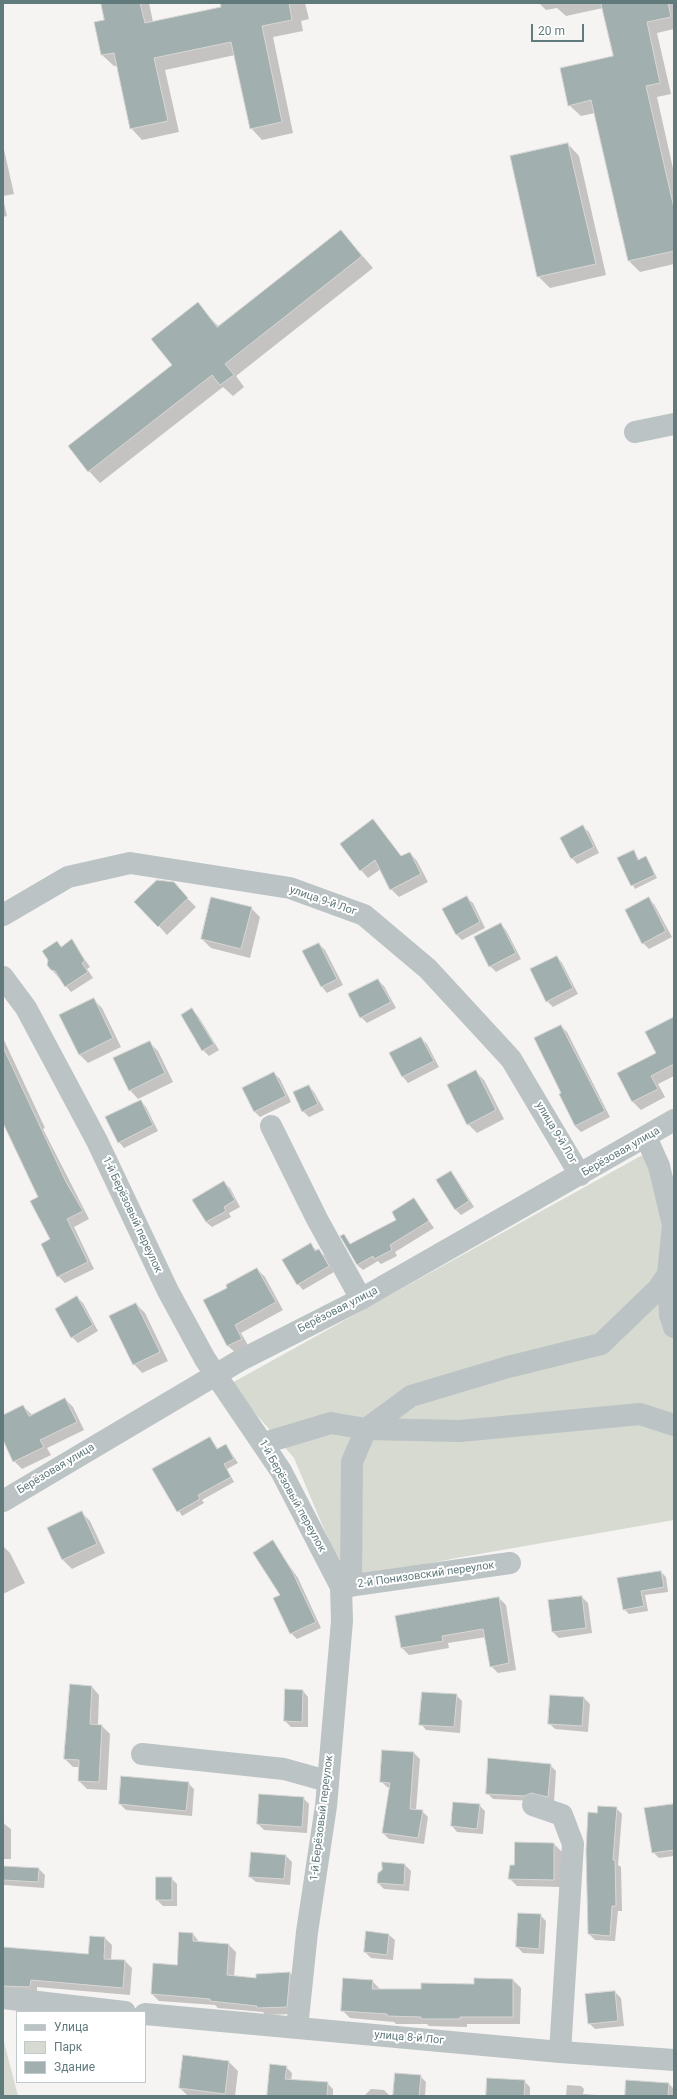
<!DOCTYPE html>
<meta charset="utf-8">
<style>
body{margin:0}
#map{position:relative;width:677px;height:2099px;overflow:hidden;background:#f5f4f2;font-family:Roboto,sans-serif}
canvas{display:block}
.frame{position:absolute;inset:0;border:4px solid #617a7c;pointer-events:none}
.legend{position:absolute;left:16px;top:2011px;width:130px;height:72px;box-sizing:border-box;background:#fff;border:1px solid #c0cacb;margin:0;padding:5px 7px;list-style:none;font-size:12px;color:#617a7c}
.legend li{display:flex;align-items:center;gap:8px;height:20px}
.legend b{width:20px;border:1px solid #c0cacb}
.scale{position:absolute;left:531px;top:24px;width:53px;height:18px;box-sizing:border-box;border:2px solid #617a7c;border-top:0;padding-left:5px;font-size:12px;line-height:14px;white-space:nowrap;color:#617a7c;-webkit-text-stroke:3px #fff;paint-order:stroke}
</style>
<div id="map">
<canvas width="677" height="2099"></canvas>
<div class="frame"></div>
<ul class="legend">
<li><b style="height:5px;background:#bbc3c4"></b>Улица</li>
<li><b style="height:11px;background:#d7dad1"></b>Парк</li>
<li><b style="height:11px;background:#a1afaf"></b>Здание</li>
</ul>
<div class="scale">20 m</div>
</div>
<script>
const ctx = document.querySelector('canvas').getContext('2d');
ctx.lineJoin = 'round';
function paint(path, color) {
  ctx.fillStyle = color;
  ctx.fill(path, 'evenodd');
}
function trace(path, color, width, dash) {
  ctx.strokeStyle = color;
  ctx.lineWidth = width;
  ctx.lineCap = dash ? 'butt' : 'round';
  ctx.setLineDash(dash || []);
  ctx.stroke(path);
}
function write(font, color, halo, rows, align = 'center') {
  ctx.font = font + ' Roboto,sans-serif';
  ctx.lineWidth = 4;
  ctx.setLineDash([]);
  ctx.textBaseline = 'middle';
  ctx.strokeStyle = halo;
  ctx.fillStyle = color;
  for (const [text, x, y, turn = 0] of rows) {
    ctx.save();
    ctx.translate(x, y);
    ctx.rotate((+turn || 0) * Math.PI / 180);
    ctx.textAlign = isNaN(turn) ? turn : align;
    if (halo) ctx.strokeText(text, 0, 0);
    ctx.fillText(text, 0, 0);
    ctx.restore();
  }
}
const green = new Path2D(`
 M646 1153 657 1166 674 1315V1520L462 1557 366 1576 340 1567 294 1458 230 1384Z
 M3 2038 18 2096H3Z`);
const shadow = new Path2D(`
 M102 3H149L153 22 222 7 221 3H305L309 19 301 21 303 31 273 37 293 133 262 140 251 128 235 55 165 70 179 132 142 140 131 128 117 66H114L102 55 106 21Z
 M539 3H674V29L657 33 671 94 657 97 674 173V264L640 272 629 261 595 113 581 116 569 105 614 57 603 8 566 16 557 8 546 10Z
 M568 144 579 156 606 275 550 288 538 276Z
 M3 145 14 194 3 196Z
 M3 198 7 216 3 217Z
 M341 231 373 268 236 376 244 387 233 396 223 387 100 483 89 471 69 446 173 365 197 304 219 327Z
 M373 821 402 857 410 853 417 861 428 882 399 897 391 889 381 869 368 878 361 870Z
 M583 827 589 832 599 853 577 864 572 858Z
 M634 851 639 860 646 857 648 860 657 878 635 889 619 858Z
 M182 893 196 907 167 935 159 926Z
 M467 898 473 903 485 928 462 940 456 934Z
 M648 899 654 904 672 937 649 949 643 943Z
 M251 908 260 917 250 958 211 948 202 939Z
 M500 924 506 930 521 959 496 972 490 966Z
 M72 941 90 967 87 969 93 978 71 992 52 970 57 942 62 947Z
 M319 944 325 950 343 985 327 993 322 987 304 952Z
 M557 957 562 963 578 994 553 1007 547 1001Z
 M378 980 384 986 396 1008 367 1023 361 1017Z
 M93 999 102 1008 121 1047 88 1063 79 1054Z
 M192 1010 198 1016 219 1050 209 1056 203 1050Z
 M674 1018V1076L658 1084 665 1097 641 1110 632 1101Z
 M561 1026 567 1032 610 1117 581 1132 575 1126 563 1093Z
 M3 1038 45 1128 43 1129 89 1219 74 1227 94 1269 65 1283 58 1276 51 1240 39 1197 3 1122Z
 M421 1038 427 1044 439 1067 408 1083 403 1077 391 1054Z
 M149 1042 158 1051 173 1082 138 1099 130 1090Z
 M475 1071 484 1080 504 1119 477 1133 468 1124Z
 M274 1073 280 1079 291 1102 260 1117 254 1111Z
 M309 1086 314 1092 324 1110 309 1117 303 1111 294 1093Z
 M141 1101 146 1107 158 1131 124 1148 119 1142Z
 M450 1172 456 1178 474 1207 461 1215 455 1209Z
 M224 1183 230 1188 240 1207 229 1213 231 1217 212 1227 206 1222Z
 M414 1200 434 1228 395 1252 397 1256 381 1264 378 1261 363 1270 357 1265 343 1235 351 1244 398 1220Z
 M310 1245 325 1256 334 1272 303 1290 298 1284Z
 M257 1269 265 1277 283 1310 241 1333 249 1347 236 1353 228 1346 204 1301 229 1288Z
 M77 1297 83 1303 98 1331 78 1343 72 1337Z
 M136 1304 145 1313 168 1361 142 1373 134 1364Z
 M65 1399 73 1407 84 1430 47 1448 51 1455 22 1469 14 1461 3 1438V1416L23 1406 32 1415Z
 M210 1438 218 1449 226 1445 238 1463 227 1469 234 1482 202 1500 204 1503 182 1516 153 1469Z
 M81 1512 90 1521 105 1553 72 1569 63 1560 48 1528Z
 M272 1541 298 1578 321 1628 297 1639 291 1633Z
 M4 1547 10 1553 25 1583 3 1594Z
 M661 1572 666 1577 668 1592 645 1595 648 1611 629 1614 624 1609 618 1579Z
 M582 1597 588 1603 592 1633 559 1638 553 1632 549 1601Z
 M499 1598 506 1605 516 1670 498 1673 491 1666 486 1637 448 1643 449 1648 409 1655 402 1648 396 1616Z
 M92 1687 99 1695 98 1726H102L110 1734 107 1790 87 1789 79 1781 80 1767H73L65 1759Z
 M303 1691 308 1697V1727H291L285 1721Z
 M456 1695 462 1701 460 1733 426 1730 421 1724Z
 M551 1696 584 1698 590 1704 588 1732 555 1729 549 1723Z
 M414 1753 420 1759 416 1810 422 1811 428 1817 424 1844 389 1839 383 1833 390 1788 387 1787 381 1781Z
 M550 1765 556 1771 554 1802 493 1799 487 1793Z
 M188 1783 194 1789 192 1816 126 1810 120 1804Z
 M303 1798 309 1804 307 1833 264 1830 258 1824Z
 M479 1805 485 1811 483 1834 457 1832 452 1826Z
 M674 1805V1856L659 1858 653 1852Z
 M616 1808 622 1814 618 1865 621 1867 622 1911H618L615 1941 595 1940 589 1934 598 1814Z
 M3 1823 11 1829V1859H3Z
 M554 1844 562 1852 561 1887 517 1886 509 1878 515 1866Z
 M286 1856 292 1862 290 1885 256 1882 250 1877Z
 M405 1865 411 1871 409 1891 384 1889 378 1883Z
 M3 1867 39 1869 45 1875 44 1888 4 1885Z
 M171 1878 177 1884V1906H163L157 1900Z
 M540 1915 546 1921 544 1954 523 1953 517 1947Z
 M193 1934 200 1943 229 1945 236 1952 234 1977 257 1979 290 1973 297 1980 293 2014 265 2015 263 2012 218 2008 215 2005 159 2001 152 1994 178 1966Z
 M389 1935 395 1940 393 1960 371 1958 365 1952Z
 M105 1938 112 1945 111 1960 125 1961 132 1968 130 1995 37 1987V1994L3 1992V1948L89 1955Z
 M513 1980 521 1988 520 2024H467V2027L429 2026 427 2024H396L394 2022 350 2018 342 2010 372 1981 380 1989 422 1990Z
 M615 1992 621 1998 624 2026 595 2029 589 2023Z
 M229 2062 238 2071 235 2096H188L180 2088Z
 M286 2067 292 2073 291 2081 327 2083 333 2089V2096H268Z
 M420 2076 426 2082 425 2096H394Z
 M524 2081 530 2087V2096H487Z
 M669 2084 674 2089V2096H626Z
 M567 2085 581 2086 584 2089 583 2094 611 2096H566Z
 M371 2089 384 2090 390 2096H364Z`);
const building = new Path2D(`
 M101 3H140L145 23 221 7 220 3H289L292 20 262 26 282 122 250 129 231 42 154 58 168 121 130 129 114 53 101 55 94 22 104 20Z
 M601 3H668L671 17 647 22 660 83 646 86 674 208V251L628 261 591 100 568 106 560 68 613 56Z
 M568 143 596 264 537 277 510 156Z
 M341 230 362 256 225 364 234 375 220 385 212 375 88 472 68 446 172 365 151 339 198 302 217 327Z
 M373 819 401 856 410 852 421 874 390 890 375 860 360 871 340 844Z
 M583 825 594 847 571 859 560 838Z
 M634 850 638 860 646 856 655 875 631 886 617 858Z
 M157 880 174 882 188 898 158 927 134 902Z
 M467 896 480 922 456 935 442 909Z
 M211 897 252 907 241 949 201 939Z
 M649 897 666 931 642 944 625 910Z
 M501 923 516 953 489 967 474 937Z
 M72 939 85 961 82 963 88 972 65 987 55 971 51 970 47 965 48 960 42 951 57 941 61 947Z
 M319 943 337 979 321 987 302 951Z
 M557 956 573 988 546 1002 530 969Z
 M378 979 391 1002 360 1018 348 994Z
 M94 998 113 1038 79 1055 59 1015Z
 M192 1008 214 1044 202 1051 181 1015Z
 M674 1017V1064L651 1076 658 1089 632 1102 617 1073 656 1053 645 1032Z
 M561 1025 605 1111 575 1126 559 1094 561 1093 534 1038Z
 M421 1037 434 1061 402 1077 389 1053Z
 M150 1041 165 1073 129 1091 113 1058Z
 M3 1047 66 1182 83 1211 67 1219 88 1262 57 1277 41 1244 50 1239 30 1201 38 1197 3 1123Z
 M476 1070 496 1110 467 1125 447 1085Z
 M274 1072 286 1096 254 1112 242 1088Z
 M309 1085 318 1104 302 1112 293 1092Z
 M141 1100 153 1125 118 1143 105 1117Z
 M451 1171 469 1201 455 1210 436 1180Z
 M224 1181 235 1200 224 1207 226 1211 206 1222 192 1200Z
 M414 1198 429 1221 390 1245 392 1250 374 1259 373 1256 357 1265 340 1236 344 1234 350 1244 396 1220 392 1212Z
 M311 1243 315 1251 319 1249 329 1266 297 1285 282 1260Z
 M257 1268 276 1302 235 1325 242 1339 227 1346 203 1300 227 1288 226 1285Z
 M77 1296 93 1325 71 1338 55 1309Z
 M136 1303 160 1352 133 1365 109 1316Z
 M65 1398 77 1422 40 1440 44 1447 13 1462 3 1440V1415L23 1405 29 1416Z
 M210 1437 217 1449 226 1444 234 1459 224 1464 231 1477 198 1495 200 1499 177 1512 152 1469Z
 M82 1511 97 1544 62 1560 47 1528Z
 M273 1540 292 1571 316 1622 290 1634 273 1598 280 1595 253 1553Z
 M661 1571 664 1587 641 1591 644 1606 623 1610 617 1578Z
 M582 1596 586 1628 552 1632 548 1600Z
 M499 1597 509 1663 490 1667 483 1629 442 1636 443 1641 401 1648 395 1616Z
 M70 1684 92 1686 90 1724 102 1725 99 1782 78 1781 79 1760 64 1759Z
 M285 1689 303 1690 302 1722 284 1721Z
 M422 1692 457 1694 454 1727 419 1725Z
 M550 1695 584 1697 582 1726 548 1724Z
 M382 1750 414 1752 410 1809 423 1810 418 1838 382 1833 390 1783 380 1782Z
 M488 1758 551 1764 548 1797 531 1793 525 1796 486 1794Z
 M121 1776 189 1782 186 1811 119 1804Z
 M259 1794 304 1797 302 1827 257 1824Z
 M453 1802 480 1804 477 1829 451 1826Z
 M674 1804V1850L652 1853 644 1808Z
 M598 1806 617 1807 613 1860H615L616 1906H612L610 1936 588 1934 586 1850 588 1812 597 1813Z
 M515 1842 554 1843V1880L508 1879 510 1865H514Z
 M251 1852 286 1855 284 1879 249 1877Z
 M382 1862 405 1864 404 1885 377 1883 378 1873 382 1870Z
 M3 1866 39 1868 38 1882 3 1880Z
 M156 1877H172V1900H156Z
 M518 1913 541 1914 539 1949 516 1947Z
 M366 1931 389 1934 387 1955 364 1952Z
 M179 1932 193 1933V1941L229 1944 227 1975 256 1978V1974L290 1972 287 2007 257 2008V2006L210 2001V1999L151 1994 153 1963 177 1965Z
 M90 1936 105 1937 104 1959 125 1960 123 1988 31 1980 30 1987 3 1986V1947L88 1954Z
 M343 1978 373 1980 372 1989H421V1983L474 1984V1978L513 1979V2017H460V2019H421V2017L387 2016V2014L341 2011Z
 M615 1991 618 2021 588 2024 585 1994Z
 M183 2055 229 2061 225 2094 179 2088Z
 M270 2064 287 2066 285 2079 328 2082 327 2096H267Z
 M395 2073 421 2075 419 2096H393Z
 M487 2078 525 2080 524 2096H486Z
 M626 2080 669 2083 668 2096H625Z`);
const minor = new Path2D(`
 M635 432 674 424
 M3 915 68 877 130 863 290 888 364 915 428 969 511 1059 580 1175
 M3 977 26 1008 97 1141 168 1291 205 1359 281 1471 341 1587 342 1621 326 1806 307 1932 297 2028
 M271 1126 317 1219 361 1299
 M646 1137 659 1166 673 1225 668 1274 670 1315 674 1327
 M264 1443 331 1423 366 1429 460 1431 640 1414 674 1425
 M3 1501 239 1361 361 1299 674 1120
 M351 1586 352 1462 366 1429 411 1396 508 1367 601 1344 658 1289 668 1274
 M341 1587 510 1563
 M142 1754 284 1769 327 1781
 M533 1805 562 1815 573 1844 560 2052
 M3 1998 125 2012
 M145 2014 560 2052 674 2060`);
const streetNames = [
 ["улица 9-й Лог",323,901,19],
 ["улица 9-й Лог",556,1133,59],
 ["Берёзовая улица",621,1152,-30],
 ["1-й Берёзовый переулок",132,1215,65],
 ["Берёзовая улица",338,1310,-27],
 ["Берёзовая улица",56,1469,-31],
 ["1-й Берёзовый переулок",292,1496,61],
 ["2-й Понизовский переулок",426,1575,-8],
 ["1-й Берёзовый переулок",322,1818,-83],
 ["улица 8-й Лог",409,2038,5]
];
paint(green, '#d7dad1');
paint(shadow, '#0003');
paint(building, '#a1afaf');
trace(building, '#d7d6d4', 1);
trace(minor, '#bbc3c4', 22);
write('11px', '#617a7c', '#fff', streetNames);
</script>
